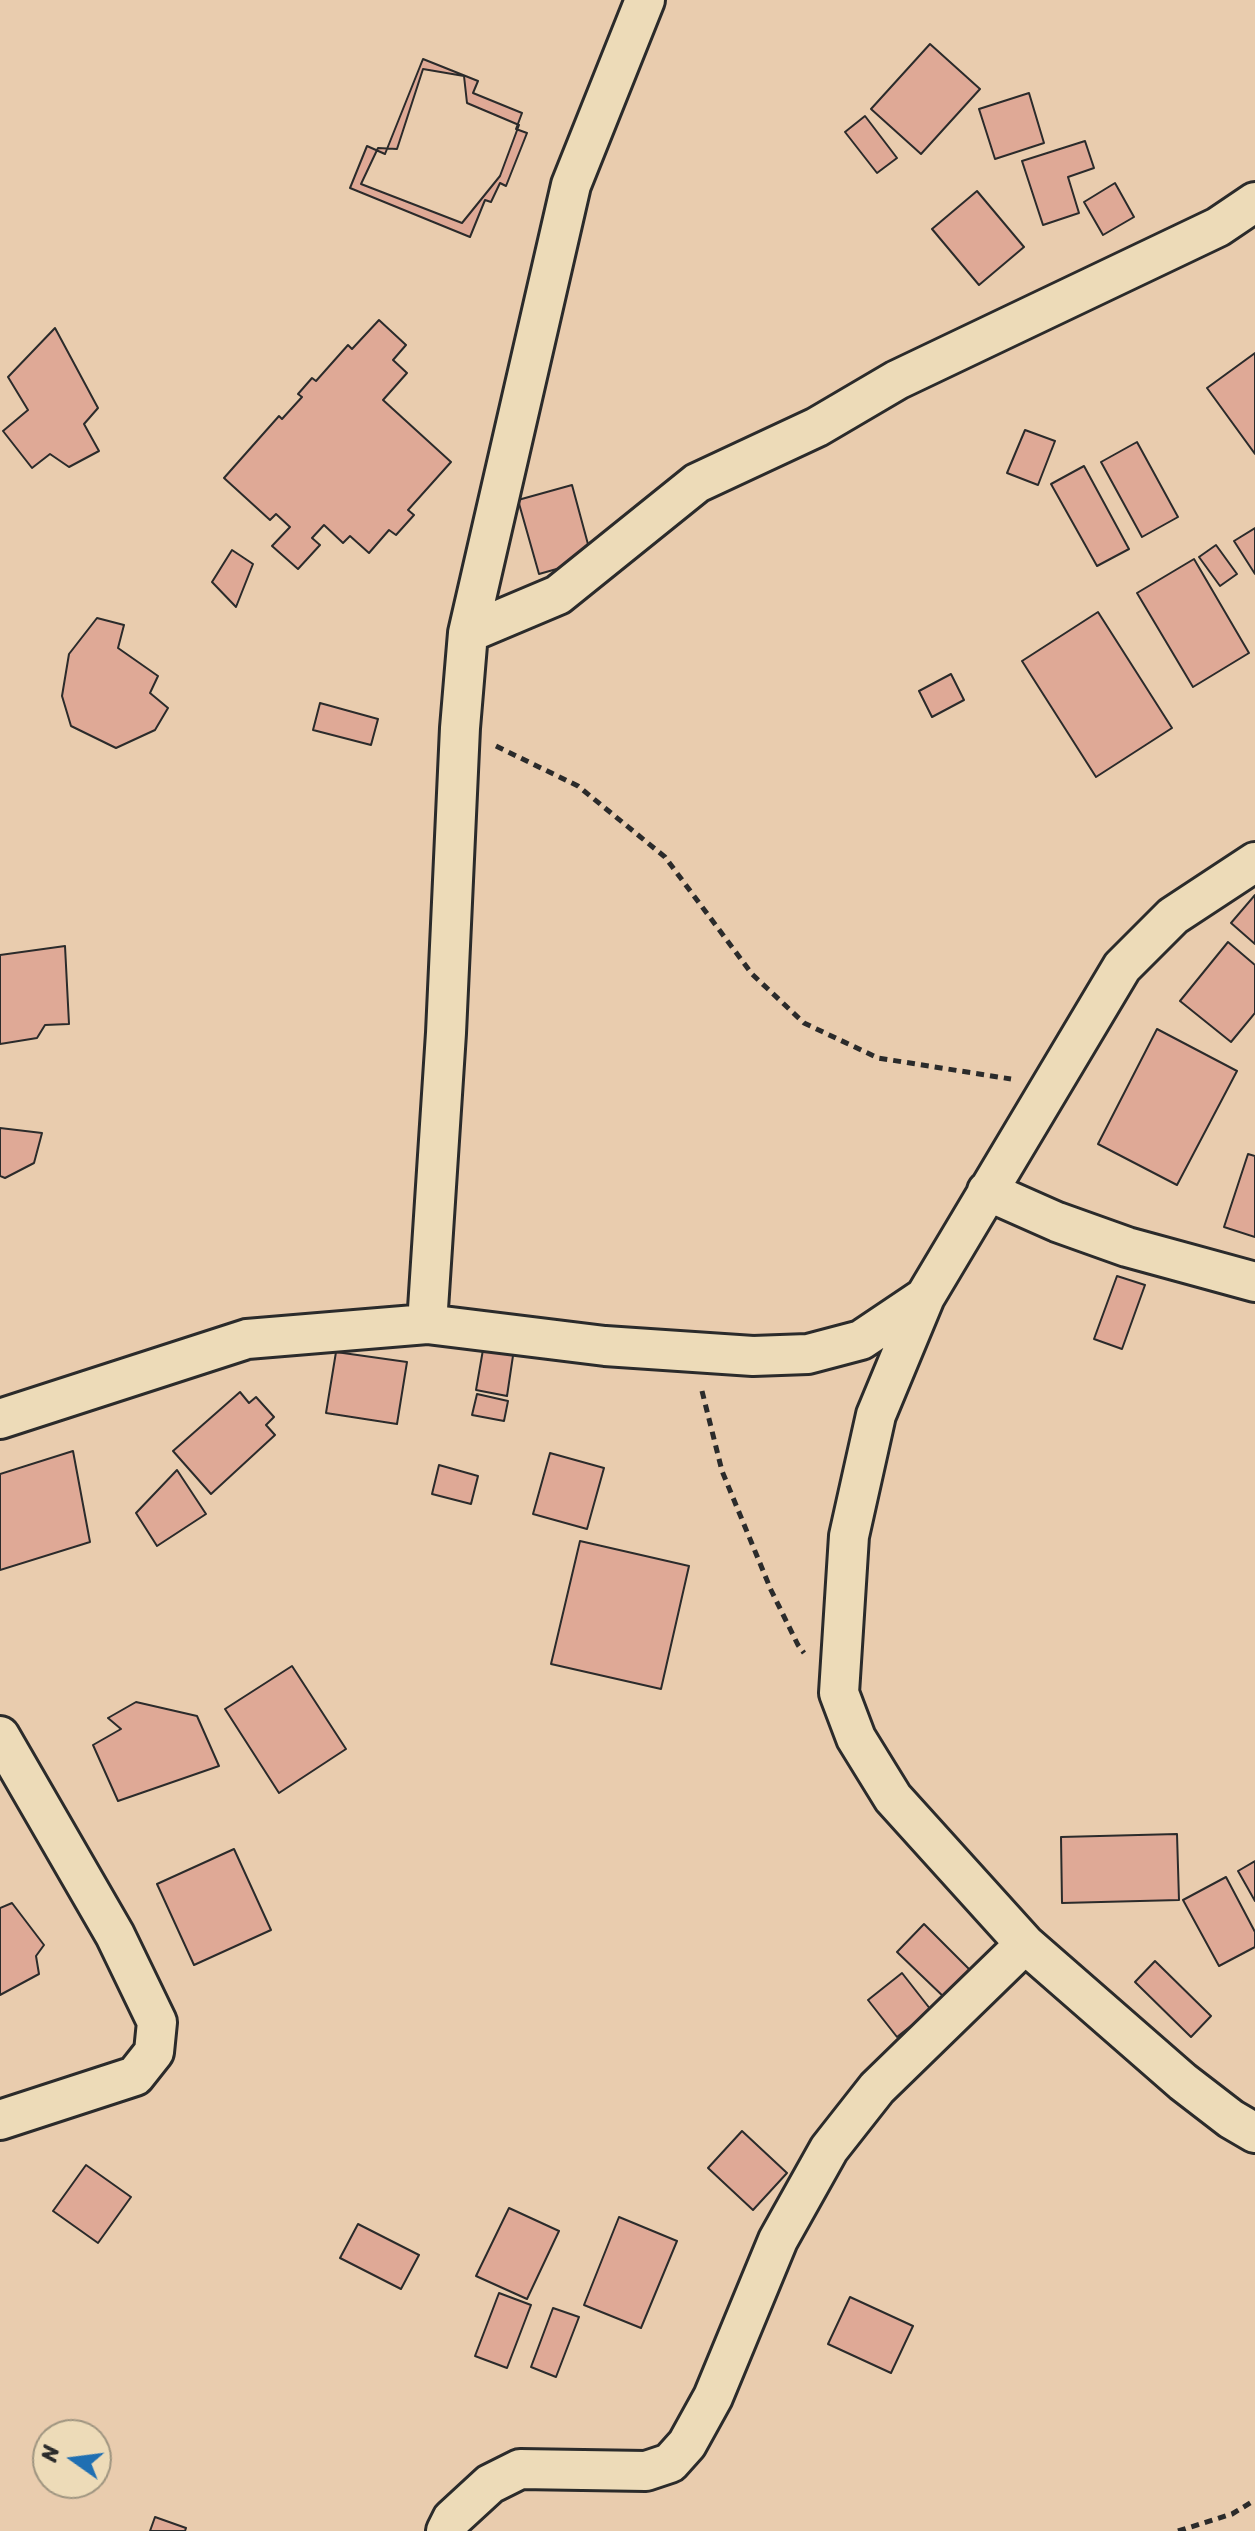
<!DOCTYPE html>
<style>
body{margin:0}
#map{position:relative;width:1255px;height:2531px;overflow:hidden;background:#e9ccae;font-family:Sriracha,sans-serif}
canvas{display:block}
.north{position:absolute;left:32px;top:2419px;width:80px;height:80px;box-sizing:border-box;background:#eddbb8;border:2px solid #9f9580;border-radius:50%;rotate:284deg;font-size:22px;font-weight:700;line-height:32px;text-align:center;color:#2b2b2b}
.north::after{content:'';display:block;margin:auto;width:28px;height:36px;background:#1f6fb2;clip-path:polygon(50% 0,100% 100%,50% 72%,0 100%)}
</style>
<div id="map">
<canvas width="1255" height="2531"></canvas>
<div class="north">N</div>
</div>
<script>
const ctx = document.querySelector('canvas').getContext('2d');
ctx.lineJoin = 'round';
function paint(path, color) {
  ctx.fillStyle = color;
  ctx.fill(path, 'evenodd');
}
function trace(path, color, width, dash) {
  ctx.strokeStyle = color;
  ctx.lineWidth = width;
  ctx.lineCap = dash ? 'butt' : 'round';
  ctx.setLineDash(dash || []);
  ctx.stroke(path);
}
const building = new Path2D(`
 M930 44 980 89 921 154 871 109Z
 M423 59 478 81 473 93 522 113 516 129 527 133 506 186 500 183 491 202 485 200 470 237 350 188 367 146 385 154Z
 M423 69 464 76 467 103 519 125 500 176 462 223 361 184 378 148 397 149Z
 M1029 93 1044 143 995 159 979 109Z
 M865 116 897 158 877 173 845 132Z
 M1085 141 1094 168 1068 177 1079 213 1043 225 1022 161Z
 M1115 183 1134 217 1103 235 1084 202Z
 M977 191 1024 247 979 285 932 229Z
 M379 320 406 345 393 360 407 373 383 400 451 462 408 510 414 515 396 535 389 530 369 553 350 536 343 543 324 525 312 538 320 545 298 569 272 546 290 527 276 514 270 520 224 478 279 416 282 419 302 397 298 394 312 378 316 381 348 345 352 349Z
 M55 328 98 408 84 424 99 451 69 467 50 454 32 468 3 431 28 410 8 377Z
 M1255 353V454L1207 388Z
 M1025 430 1055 441 1038 485 1007 473Z
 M1137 442 1178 517 1142 537 1101 462Z
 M1084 466 1129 549 1097 566 1051 484Z
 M572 485 592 559 539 574 518 500Z
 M1255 528V574L1234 541Z
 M1216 545 1237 574 1220 586 1199 557Z
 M232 550 253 564 236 607 212 582Z
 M1194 559 1249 653 1193 687 1137 593Z
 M1098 612 1172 728 1096 777 1022 661Z
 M97 618 124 625 118 648 158 676 150 693 168 708 155 730 116 748 71 726 62 696 69 654Z
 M951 674 964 700 932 717 919 691Z
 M320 703 378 719 371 745 313 730Z
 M1255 895V944L1231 923Z
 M1228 942 1255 965V1013L1231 1042 1180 1001Z
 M65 946 69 1024 45 1025 37 1038 0 1044V955Z
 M1157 1029 1237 1071 1177 1185 1098 1144Z
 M0 1128 42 1133 34 1163 5 1178 0 1176Z
 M1248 1154 1255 1156V1237L1224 1227Z
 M1117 1276 1145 1285 1122 1349 1094 1339Z
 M484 1344 514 1349 507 1396 476 1390Z
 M336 1352 407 1362 397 1424 326 1413Z
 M240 1392 249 1403 256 1397 274 1417 266 1425 275 1435 211 1494 173 1451Z
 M477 1394 508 1401 504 1421 472 1415Z
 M73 1451 90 1542 0 1570V1474Z
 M550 1453 604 1468 587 1529 533 1514Z
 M439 1465 478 1476 471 1504 432 1494Z
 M177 1470 206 1514 157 1546 136 1513Z
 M580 1541 689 1566 661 1689 551 1664Z
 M292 1666 346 1749 279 1793 225 1709Z
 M136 1702 197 1716 219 1766 118 1801 93 1745 121 1729 108 1718Z
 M1177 1834 1179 1900 1062 1903 1061 1837Z
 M234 1849 271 1930 194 1965 157 1884Z
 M1255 1861V1901L1238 1871Z
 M1226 1877 1255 1932V1947L1219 1966 1183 1900Z
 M12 1903 44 1945 36 1956 39 1974 0 1995V1908Z
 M924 1924 973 1973 947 2000 897 1952Z
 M1155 1961 1211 2016 1191 2037 1135 1982Z
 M902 1973 931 2010 897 2037 868 2000Z
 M742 2131 787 2173 753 2210 708 2168Z
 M86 2165 131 2197 98 2243 53 2211Z
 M509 2208 559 2231 527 2299 476 2276Z
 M619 2217 677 2241 641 2328 584 2305Z
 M358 2224 419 2255 401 2289 340 2258Z
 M499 2293 531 2305 507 2368 475 2356Z
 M850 2297 913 2326 891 2373 828 2344Z
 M553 2308 579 2317 556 2377 531 2367Z
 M155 2517 186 2528 185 2531H150Z`);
const path = new Path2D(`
 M496 746 578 786 665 857 752 974 804 1023 878 1058 1011 1079
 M702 1391 722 1471 771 1590 798 1645 804 1653
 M1178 2531 1232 2514 1255 2500`);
const street = new Path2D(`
 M468 633 558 595 697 483 817 427 897 380 1218 227 1255 202
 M987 1191 1057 1222 1127 1247 1255 1282
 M925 1297 876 1415 849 1536 839 1693 856 1738 893 1798 1025 1944 1183 2082 1231 2119 1255 2133
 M427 1324 446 1033 460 728 468 633 571 185 645 0
 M0 1419 247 1339 427 1324 605 1346 753 1356 808 1354 861 1340 925 1297 1122 967 1173 916 1255 862
 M0 1736 115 1935 157 2022 154 2052 135 2076 0 2120
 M446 2531 452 2519 490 2484 520 2469 646 2471 670 2463 687 2444 713 2397 778 2240 829 2149 877 2088 1025 1944`);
paint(building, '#dfa996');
trace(building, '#2b2b2b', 2);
trace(street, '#2b2b2b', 44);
trace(path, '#2b2b2b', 5, [8, 6]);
trace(street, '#eddbb8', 38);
</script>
